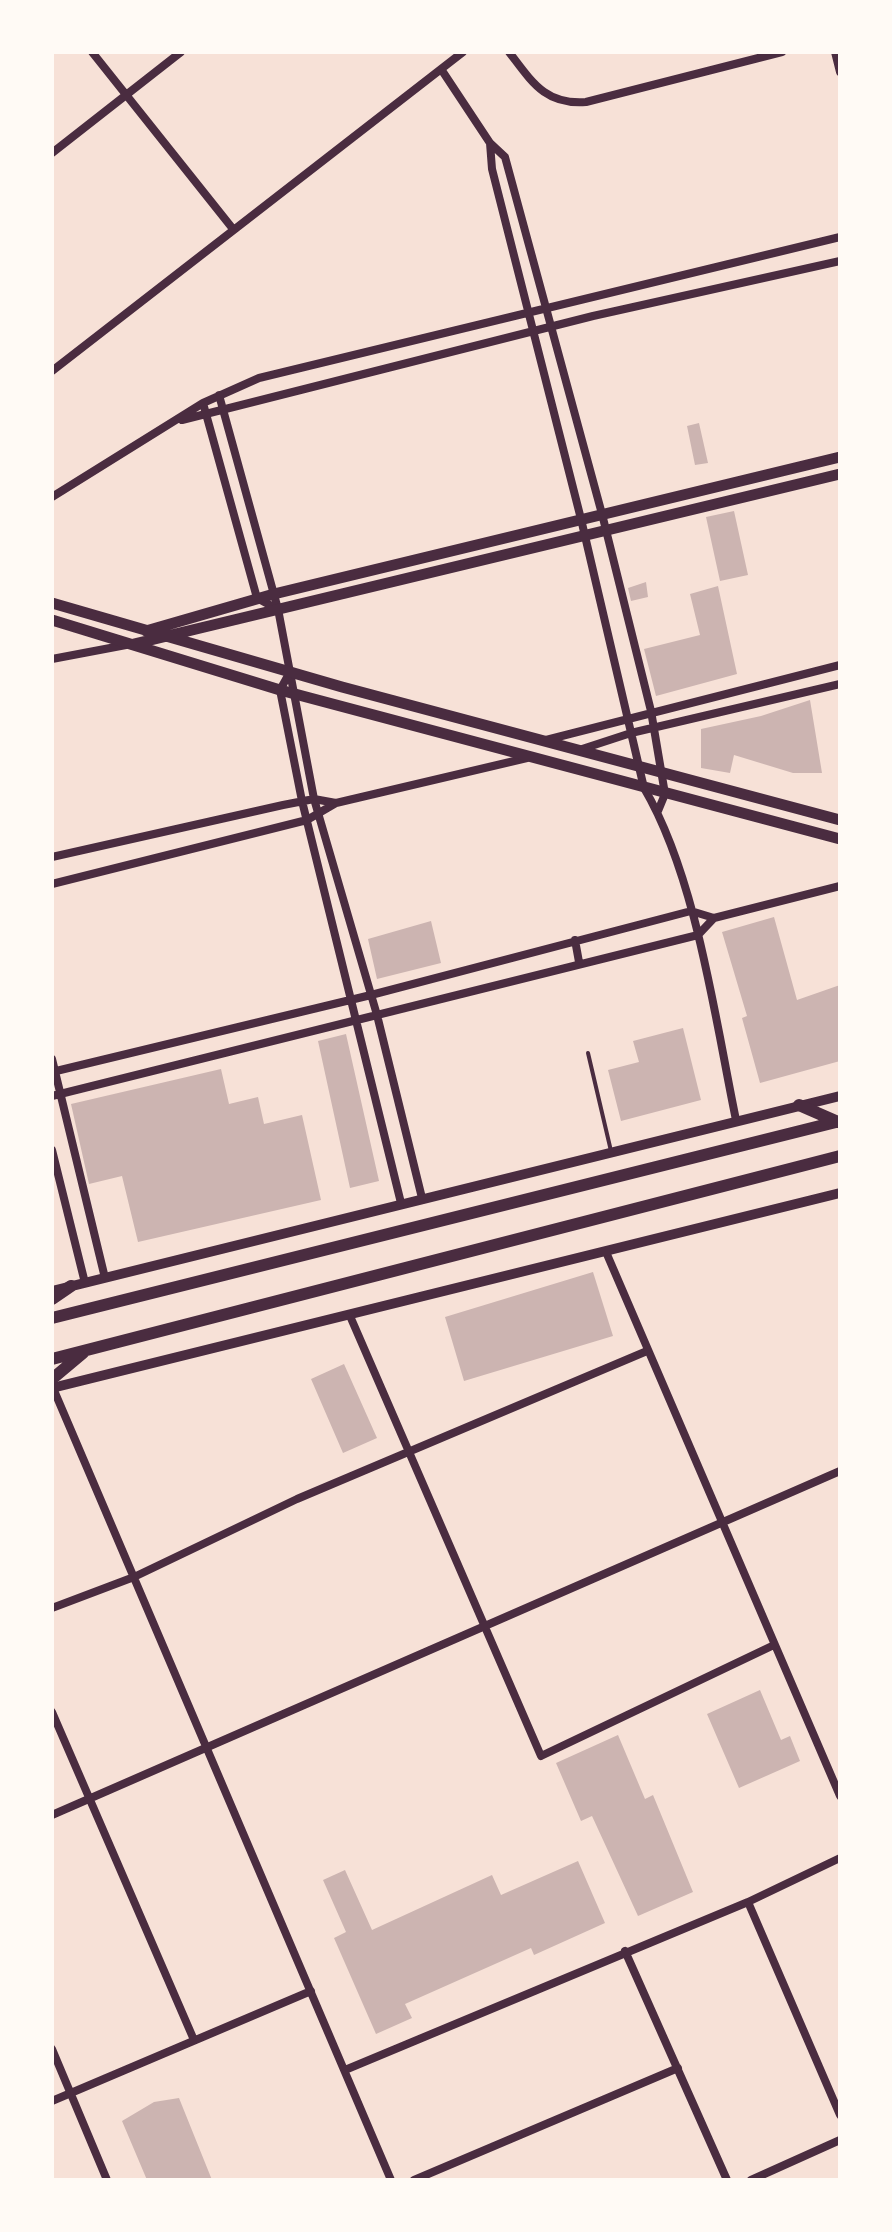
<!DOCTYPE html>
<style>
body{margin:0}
#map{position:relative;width:892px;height:2232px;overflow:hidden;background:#f7e1d7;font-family:Roboto,sans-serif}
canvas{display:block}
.frame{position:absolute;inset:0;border:54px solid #fffaf5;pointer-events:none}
</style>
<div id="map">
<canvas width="892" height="2232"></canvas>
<div class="frame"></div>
</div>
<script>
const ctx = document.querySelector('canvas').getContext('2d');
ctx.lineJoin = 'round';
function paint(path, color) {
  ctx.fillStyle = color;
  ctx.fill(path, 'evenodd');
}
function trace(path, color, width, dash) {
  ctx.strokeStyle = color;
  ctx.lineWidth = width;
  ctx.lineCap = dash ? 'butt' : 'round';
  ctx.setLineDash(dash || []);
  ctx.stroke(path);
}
const building = new Path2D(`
 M699 423 708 463 695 465 687 426Z
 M734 511 748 575 720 581 706 517Z
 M646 582 648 597 631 601 628 588Z
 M718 586 737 674 656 696 644 649 700 635 690 594Z
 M810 700 822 773H793L734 755 730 773 701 768V729L761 716Z
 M774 917 797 1000 840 985V1061L760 1083 742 1018 747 1016 722 932Z
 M431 921 441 963 377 979 368 939Z
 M683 1028 701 1100 621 1121 608 1070 639 1062 633 1041Z
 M346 1034 379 1181 350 1188 318 1041Z
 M221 1069 229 1104 258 1097 264 1124 302 1115 321 1200 138 1242 122 1176 89 1184 71 1104Z
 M593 1272 613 1336 464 1381 445 1317Z
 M344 1364 377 1438 343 1453 311 1379Z
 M760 1690 781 1740 790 1736 800 1761 739 1788 707 1714Z
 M618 1735 645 1799 653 1795 693 1892 638 1916 592 1816 581 1821 556 1763Z
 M578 1861 605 1923 534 1955 531 1948 405 2004 412 2018 376 2034 334 1938 346 1932 323 1880 345 1870 372 1930 492 1875 501 1895Z
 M179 2098 212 2180H147L122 2121 154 2102Z`);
const service = new Path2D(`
 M588 1053 611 1151`);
const minor = new Path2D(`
 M92 52 233 229
 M509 52C532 82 545 105 586 102L782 52
 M835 52 840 72
 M441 69 490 143 505 157 602 514 651 711 665 794 658 811
 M490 143 492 169 581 519 644 788C696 876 715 1018 736 1120
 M52 153 181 52
 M52 371 463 52
 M219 395 278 609 314 799 377 1015 422 1198
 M203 403 257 598 277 609
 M182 420 593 316 840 261
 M52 497 203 403 259 378 840 237
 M52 659 126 645
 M290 672 280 690 302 801 401 1203
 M546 740 840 665
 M579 750 631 733 840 684
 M52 857 283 805 314 799 336 803 527 758
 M52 884 307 820 336 803
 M575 940 579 962
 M52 1059 105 1278
 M52 1072 371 995 691 911 714 918
 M52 1096 698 935 714 918 840 886
 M52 1150 85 1283
 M606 1252 840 1796
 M350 1316 541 1756 774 1645
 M53 1388 391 2180
 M52 1608 134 1577 297 1499 647 1351
 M52 1712 194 2040
 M52 1815 840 1471
 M748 1902 840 2115
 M625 1951 727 2180
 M52 2049 107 2180
 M345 2070 748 1902 840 1858
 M52 2101 311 1991
 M414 2180 678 2068
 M751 2180 840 2140`);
const tertiary = new Path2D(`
 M52 1291 840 1096
 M52 1388 840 1193`);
const secondary = new Path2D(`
 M52 603 342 687 840 820
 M52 620 280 690 840 839
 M146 631 274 594 840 457
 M134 644 840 474`);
const primary = new Path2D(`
 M799 1105 838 1122
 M52 1299 71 1286
 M52 1318 840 1121
 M52 1359 840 1156
 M52 1379 83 1353`);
paint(building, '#ccb4b1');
trace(service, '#4a2c40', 4);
trace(minor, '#4a2c40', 8);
trace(tertiary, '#4a2c40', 10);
trace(secondary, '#4a2c40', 11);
trace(primary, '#4a2c40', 12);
</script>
